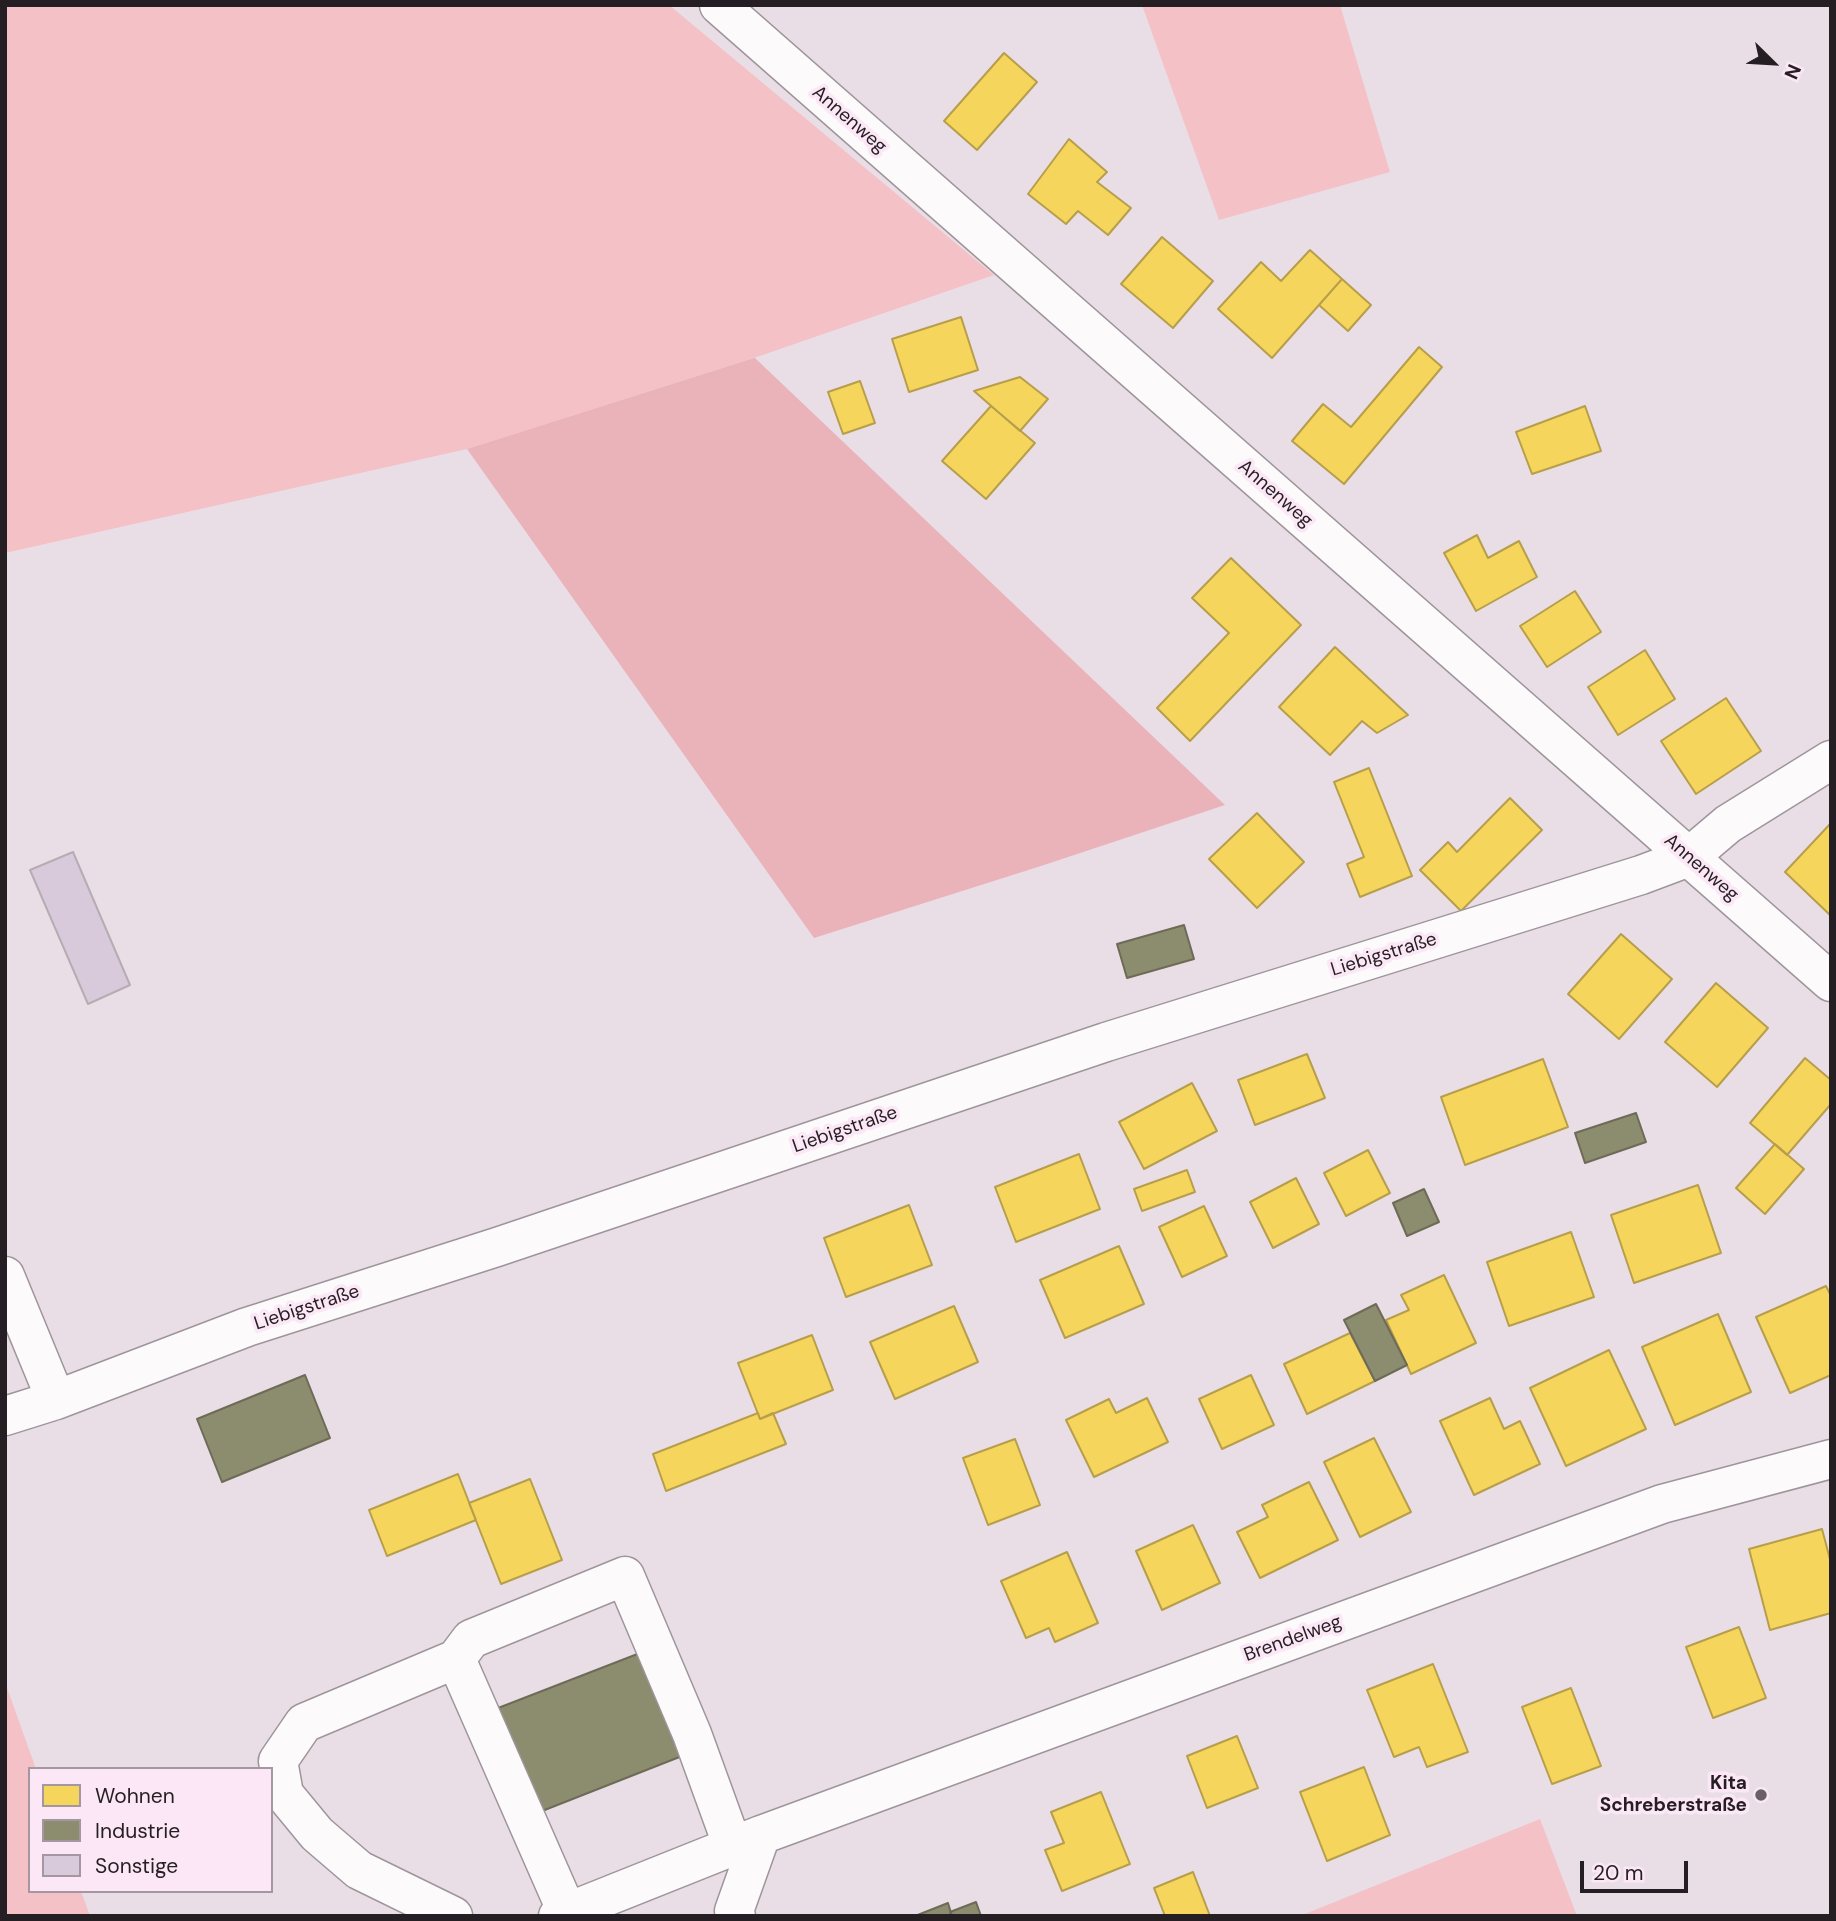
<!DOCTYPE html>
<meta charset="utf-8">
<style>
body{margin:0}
#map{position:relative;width:1836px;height:1921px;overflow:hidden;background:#eadee6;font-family:"DM Sans",sans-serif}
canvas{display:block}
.frame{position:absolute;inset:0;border:7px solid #251e23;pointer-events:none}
.legend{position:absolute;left:28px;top:1767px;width:245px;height:126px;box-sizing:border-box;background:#fbe7f5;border:2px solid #a597a1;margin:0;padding:9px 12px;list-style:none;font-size:21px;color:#251e23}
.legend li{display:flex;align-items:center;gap:14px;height:35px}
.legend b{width:35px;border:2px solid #a597a1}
.north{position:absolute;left:1738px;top:28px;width:70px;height:70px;-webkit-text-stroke:5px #fbe7f5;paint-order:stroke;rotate:114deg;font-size:19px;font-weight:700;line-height:28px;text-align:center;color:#251e23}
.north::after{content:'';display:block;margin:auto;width:24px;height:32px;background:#251e23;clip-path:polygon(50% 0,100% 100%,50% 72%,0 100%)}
.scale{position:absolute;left:1580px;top:1861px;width:108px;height:32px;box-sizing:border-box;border:4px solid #251e23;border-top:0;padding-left:9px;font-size:21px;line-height:24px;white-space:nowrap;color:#251e23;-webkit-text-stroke:5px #fbe7f5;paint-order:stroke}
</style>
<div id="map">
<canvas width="1836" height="1921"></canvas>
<div class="frame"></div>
<ul class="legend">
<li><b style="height:19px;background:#f6d55c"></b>Wohnen</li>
<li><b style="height:19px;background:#8c8c6e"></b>Industrie</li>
<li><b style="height:19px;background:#d8cada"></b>Sonstige</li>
</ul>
<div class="north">N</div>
<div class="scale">20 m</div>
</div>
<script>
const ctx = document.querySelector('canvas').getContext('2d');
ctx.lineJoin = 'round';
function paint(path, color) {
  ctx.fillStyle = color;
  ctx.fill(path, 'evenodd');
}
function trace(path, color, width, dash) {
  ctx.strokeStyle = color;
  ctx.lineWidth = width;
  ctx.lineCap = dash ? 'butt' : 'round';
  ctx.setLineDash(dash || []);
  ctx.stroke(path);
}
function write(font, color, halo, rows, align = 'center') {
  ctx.font = font + ' "DM Sans",sans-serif';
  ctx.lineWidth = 7;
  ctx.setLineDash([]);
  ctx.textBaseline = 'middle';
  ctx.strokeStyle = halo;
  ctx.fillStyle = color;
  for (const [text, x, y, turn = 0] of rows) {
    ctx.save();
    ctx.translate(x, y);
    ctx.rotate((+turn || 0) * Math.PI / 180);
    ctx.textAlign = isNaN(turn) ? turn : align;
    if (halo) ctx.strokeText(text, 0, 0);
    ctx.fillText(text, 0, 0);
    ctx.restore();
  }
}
const green = new Path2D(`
 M5 5H669L994 275 754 358 467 449 5 553Z
 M1142 5H1340L1390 172 1219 220Z
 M5 1682 36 1769H30V1891H81L90 1916H5Z
 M1540 1819 1577 1916H1300Z`);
const forest = new Path2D(`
 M754 358H755L1225 805 1041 866 814 938 467 449Z`);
const homes = new Path2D(`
 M1004 53 1037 82 977 150 944 121Z
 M1069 139 1107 172 1097 182 1131 208 1108 235 1078 211 1066 224 1028 194Z
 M1162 237 1213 281 1173 328 1121 284Z
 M1310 250 1342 279 1272 358 1218 309 1261 262 1281 281Z
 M1342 279 1371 305 1348 331 1319 305Z
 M961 317 978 370 909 392 892 339Z
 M1419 347 1442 367 1344 484 1292 441 1323 404 1351 427Z
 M1020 377 1048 399 1020 431 974 391Z
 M860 381 875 423 843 434 828 392Z
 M991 406 1035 443 986 499 942 461Z
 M1585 406 1601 451 1532 474 1516 432Z
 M1477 535 1488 558 1519 541 1537 577 1476 611 1444 553Z
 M1231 558 1301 625 1190 741 1157 708 1229 633 1192 598Z
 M1575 591 1601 632 1547 667 1520 626Z
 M1335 647 1408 715 1377 733 1362 721 1330 755 1279 707Z
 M1645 650 1675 699 1618 735 1588 687Z
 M1726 698 1761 751 1696 794 1661 741Z
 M1369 768 1412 876 1360 897 1347 864 1364 857 1334 782Z
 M1510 798 1542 830 1461 911 1420 870 1448 842 1457 852Z
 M1257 813 1304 862 1257 908 1209 859Z
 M1831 823V914L1830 915 1785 872Z
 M1621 934 1672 979 1619 1039 1568 994Z
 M1716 983 1768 1028 1717 1087 1665 1042Z
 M1307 1054 1325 1098 1255 1125 1238 1080Z
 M1805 1058 1831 1080V1104L1787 1155 1750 1123Z
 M1543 1059 1568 1127 1465 1165 1441 1097Z
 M1192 1083 1217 1131 1144 1169 1119 1122Z
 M1775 1144 1804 1169 1765 1214 1736 1188Z
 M1368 1150 1390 1193 1346 1216 1324 1173Z
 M1079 1154 1100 1209 1016 1242 995 1187Z
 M1187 1170 1195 1192 1142 1211 1134 1189Z
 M1296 1178 1319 1224 1273 1248 1250 1202Z
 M1698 1185 1721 1253 1634 1283 1611 1215Z
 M909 1205 932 1265 846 1297 824 1238Z
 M1204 1206 1227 1256 1182 1277 1159 1227Z
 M1571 1232 1594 1297 1509 1326 1487 1262Z
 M1119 1246 1144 1304 1065 1338 1040 1280Z
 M1444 1275 1476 1343 1411 1374 1386 1320 1409 1310 1401 1295Z
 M1826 1286 1831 1296V1375L1790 1393 1756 1317Z
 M954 1306 978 1362 895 1399 870 1342Z
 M1718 1314 1751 1392 1675 1425 1642 1347Z
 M1350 1333 1375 1381 1307 1414 1284 1364Z
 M812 1335 833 1390 760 1419 738 1363Z
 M1609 1350 1646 1429 1566 1466 1530 1388Z
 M1251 1375 1274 1425 1222 1449 1199 1399Z
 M1147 1398 1168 1442 1094 1477 1066 1420 1109 1399 1116 1413Z
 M1490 1398 1504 1429 1520 1421 1540 1464 1474 1495 1440 1421Z
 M758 1413 760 1419 773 1413 786 1444 666 1491 653 1454Z
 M1374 1438 1411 1512 1360 1537 1324 1462Z
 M1015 1439 1040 1505 988 1525 963 1458Z
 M458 1474 476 1520 387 1556 369 1510Z
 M530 1479 562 1560 501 1584 469 1503Z
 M1309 1482 1338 1540 1260 1578 1237 1532 1268 1517 1262 1505Z
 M1193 1525 1220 1583 1162 1610 1136 1551Z
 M1822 1529 1831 1563V1613L1770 1630 1749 1549Z
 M1067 1552 1098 1623 1055 1642 1049 1628 1026 1638 1001 1581Z
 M1739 1627 1766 1698 1713 1718 1686 1647Z
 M1433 1664 1468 1752 1427 1767 1419 1747 1394 1757 1367 1690Z
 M1571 1688 1601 1766 1552 1784 1522 1707Z
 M1237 1736 1258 1788 1207 1808 1187 1756Z
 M1364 1767 1390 1835 1327 1861 1300 1792Z
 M1101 1792 1130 1864 1062 1891 1045 1850 1064 1843 1051 1812Z
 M1193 1872 1210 1916H1165L1154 1888Z`);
const industry = new Path2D(`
 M1184 925 1194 959 1127 978 1117 944Z
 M1636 1113 1646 1142 1585 1163 1575 1133Z
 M1424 1189 1439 1222 1407 1236 1393 1203Z
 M1376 1304 1407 1365 1375 1381 1344 1320Z
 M305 1375 330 1438 222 1482 197 1419Z
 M640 1653 682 1756 537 1813 493 1710Z
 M976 1902 981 1916H952L950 1912Z
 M948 1903 952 1916H915Z`);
const building = new Path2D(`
 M73 852 130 985 88 1004 30 870Z`);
const minor = new Path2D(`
 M719 5 1831 982
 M5 1276 56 1400
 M5 1416 56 1400 247 1327 497 1247 1106 1042 1641 875 1689 857 1728 824 1831 760
 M567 1912 456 1659 471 1639 625 1576 692 1734 733 1847
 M453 1916 359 1870 317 1834 284 1794 278 1761 304 1723 456 1659
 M558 1916 761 1835 1662 1504 1831 1459
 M736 1916 734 1911 761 1835`);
const markers = [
 [1761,1795,7,"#6a6167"]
];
const streetNames = [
 ["Annenweg",849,120,41],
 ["Annenweg",1275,494,41],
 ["Annenweg",1701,868,41],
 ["Liebigstraße",1384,955,-17],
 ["Liebigstraße",845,1130,-19],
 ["Liebigstraße",307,1308,-18],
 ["Brendelweg",1293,1639,-20]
];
const poiNames = [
 ["Kita",1747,1784],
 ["Schreberstraße",1747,1806]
];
paint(green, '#f4c1c7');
paint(forest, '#eab3b9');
paint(homes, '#f6d55c');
trace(homes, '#b79e4b', 2);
paint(industry, '#8c8c6e');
trace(industry, '#6d6b58', 2);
paint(building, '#d8cada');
trace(building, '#b5adb3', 2);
trace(minor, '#9e959b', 41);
trace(minor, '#fcfafb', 38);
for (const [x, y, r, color] of markers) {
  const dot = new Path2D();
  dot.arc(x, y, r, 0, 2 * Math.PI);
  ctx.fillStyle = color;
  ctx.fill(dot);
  trace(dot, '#fbe7f5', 2.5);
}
write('19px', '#251e23', '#fbe7f5', streetNames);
write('bold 19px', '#251e23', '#fbe7f5', poiNames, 'right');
</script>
